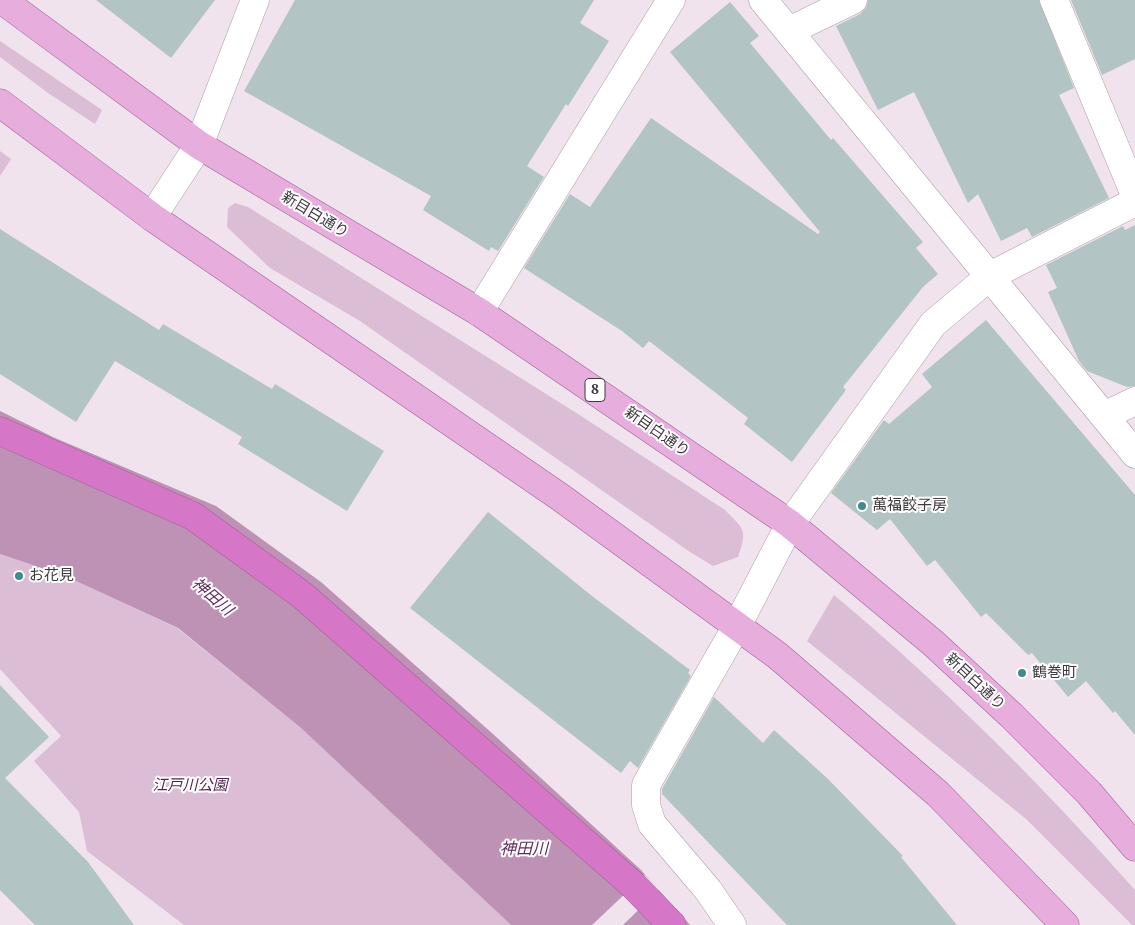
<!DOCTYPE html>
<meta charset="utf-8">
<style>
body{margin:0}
canvas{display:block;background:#f0e3ed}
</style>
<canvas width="1135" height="925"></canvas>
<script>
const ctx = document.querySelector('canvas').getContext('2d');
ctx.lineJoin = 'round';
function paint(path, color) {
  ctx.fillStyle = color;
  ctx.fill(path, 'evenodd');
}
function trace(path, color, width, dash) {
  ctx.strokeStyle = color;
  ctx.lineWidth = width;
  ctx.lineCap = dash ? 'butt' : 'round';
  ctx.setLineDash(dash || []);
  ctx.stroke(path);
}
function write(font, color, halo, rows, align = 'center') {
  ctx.font = font + ' "PT Serif","Noto Sans JP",serif';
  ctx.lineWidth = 4;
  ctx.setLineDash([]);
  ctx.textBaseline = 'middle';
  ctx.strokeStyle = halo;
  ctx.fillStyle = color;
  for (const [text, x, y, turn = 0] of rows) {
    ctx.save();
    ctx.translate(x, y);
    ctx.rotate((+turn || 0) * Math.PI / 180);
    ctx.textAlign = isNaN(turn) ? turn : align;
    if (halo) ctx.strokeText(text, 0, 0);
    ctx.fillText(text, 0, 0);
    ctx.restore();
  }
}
const green = new Path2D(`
 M0 41 102 110 95 124 48 93 0 57Z
 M0 151 11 159 0 176Z
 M235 203 248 207 578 414 725 510C744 530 748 529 738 557L713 566 690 552 360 321 270 268 227 227 228 208Z
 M0 554 65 576 177 628 301 728 511 925H184L87 851 79 812 34 761 61 736 0 669Z
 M834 595C942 685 1041 784 1135 890V925H1132L1026 819 807 641Z`);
const water = new Path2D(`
 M0 411 55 438 216 506 321 582 493 734 641 870 690 925H511L301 728 178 628 65 576 0 554Z`);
const pier = new Path2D(`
 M645 875 659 890 623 925H592Z`);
const building = new Path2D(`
 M96 0H215L171 58Z
 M295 0H594L580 23 609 41 568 106 566 104 527 166 544 177 498 251 491 247 489 251 423 210 431 196 244 91Z
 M868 0H1039L1074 88 1059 95 1109 198 1032 237 1027 228 1001 241 978 194 968 203 914 92 878 110 836 26 860 14 866 8Z
 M1071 0H1135V59L1102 75Z
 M730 2 759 36 750 43 831 140 833 138 923 242 916 248 938 274 923 287 843 387 846 390 792 462 744 424 748 418 649 341 643 348 622 331 524 268 570 194 590 207 651 118 818 234 820 232 670 52Z
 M1135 225V386L1127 387 1087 371 1079 361 1048 292 1057 288 1046 265 1123 226 1125 230Z
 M0 229 159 330 163 324 272 389 275 384 384 451 347 511 238 444 242 437 115 361 76 422 0 374Z
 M986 320 1135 495V735L1115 711 1113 713 1086 681 1068 697 1032 653 1028 655 986 613 981 617 935 560 927 566 890 519 877 530 831 493 884 420 889 424 932 387 922 374Z
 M488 512 592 596 690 670 688 673 691 676 638 768 630 761 621 773 410 608Z
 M0 685 49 737 5 778 88 862 134 925H35L0 890Z
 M714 697 763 743 774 730 827 778 903 856 901 857 957 925H787L662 794V789Z`);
const minor = new Path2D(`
 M763 0 1135 454
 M1054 0 1135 195
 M789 31 853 0
 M152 217 199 145 255 0
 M479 312 671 0
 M1104 416 1135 401
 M732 925 708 890 652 824 646 805V785L737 626 790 524 933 324 990 276 1135 202`);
const primary = new Path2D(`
 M2 0 199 145 479 312 790 524 933 643 1012 716 1089 793 1135 847
 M0 103 152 217 560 497 778 656 938 794 1065 925`);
const motorway = new Path2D(`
 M0 431 193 516 302 595 633 885 672 925`);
const markers = [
 [862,506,5,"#428a8c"],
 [19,576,5,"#428a8c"],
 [1022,673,5,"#428a8c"]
];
const shields = [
 [595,390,20]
];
const shieldNames = [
 ["8",595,390]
];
const streetNames = [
 ["新目白通り",315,215,31],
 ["新目白通り",657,432,35],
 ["新目白通り",975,682,43]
];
const poiNames = [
 ["萬福餃子房",872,506],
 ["お花見",29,576],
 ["鶴巻町",1032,673]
];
const parkNames = [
 ["江戸川公園",190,786]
];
const waterNames = [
 ["神田川",212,597,41],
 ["神田川",524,849]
];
paint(green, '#dbbdd5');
paint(water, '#be92b5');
paint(pier, '#f0e3ed');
paint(building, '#b2c4c4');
trace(minor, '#ab9fa8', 29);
trace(primary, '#a06196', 29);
trace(motorway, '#a06196', 29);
trace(minor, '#fff', 28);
trace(primary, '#e6addd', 28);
trace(motorway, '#d577c6', 28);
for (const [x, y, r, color] of markers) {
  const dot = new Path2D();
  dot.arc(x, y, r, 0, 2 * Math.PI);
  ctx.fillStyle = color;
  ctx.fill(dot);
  trace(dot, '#fff', 2);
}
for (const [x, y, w] of shields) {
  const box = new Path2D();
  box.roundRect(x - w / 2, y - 11.5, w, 23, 4);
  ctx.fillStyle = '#fff';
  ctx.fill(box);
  trace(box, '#3e393d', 1);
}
write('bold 14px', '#3e393d', null, shieldNames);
write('15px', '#3e393d', '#fff', streetNames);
write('15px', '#3e393d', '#fff', poiNames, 'left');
write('italic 15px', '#541e4c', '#fff', parkNames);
write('italic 16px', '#622c5a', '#fff', waterNames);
</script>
